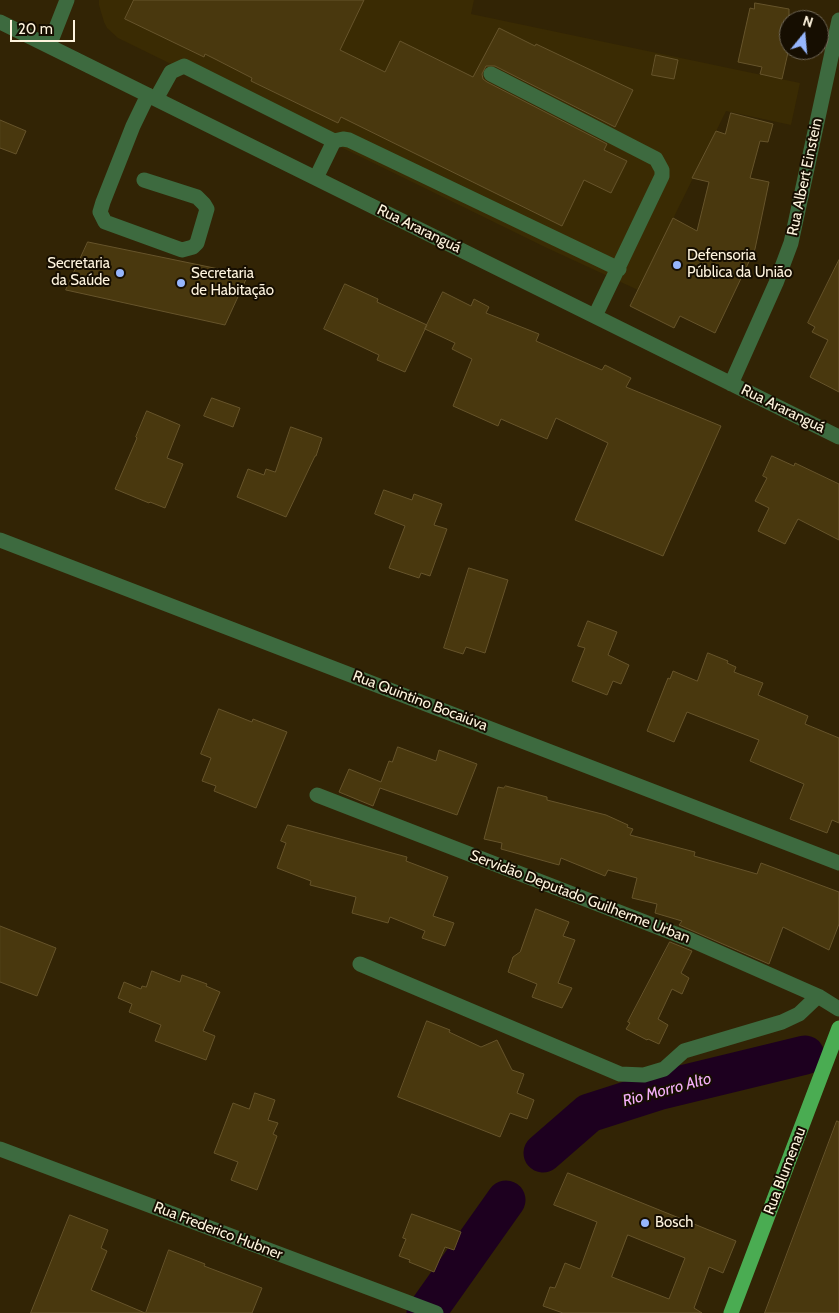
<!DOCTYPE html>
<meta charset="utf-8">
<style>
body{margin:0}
#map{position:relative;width:839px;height:1313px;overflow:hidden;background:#322405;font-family:Cabin,sans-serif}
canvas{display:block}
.north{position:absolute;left:779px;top:10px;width:50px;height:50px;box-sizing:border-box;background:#160e01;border:1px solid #736a59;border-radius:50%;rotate:17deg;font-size:14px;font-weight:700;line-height:20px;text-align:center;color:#fef4de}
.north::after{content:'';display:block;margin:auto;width:18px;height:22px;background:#96b6fd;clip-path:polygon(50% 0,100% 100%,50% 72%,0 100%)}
.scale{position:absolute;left:10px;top:20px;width:65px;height:22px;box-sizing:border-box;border:2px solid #fef4de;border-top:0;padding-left:6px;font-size:15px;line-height:18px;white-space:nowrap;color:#fef4de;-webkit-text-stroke:4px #160e01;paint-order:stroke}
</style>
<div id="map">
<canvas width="839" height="1313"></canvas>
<div class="north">N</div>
<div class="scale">20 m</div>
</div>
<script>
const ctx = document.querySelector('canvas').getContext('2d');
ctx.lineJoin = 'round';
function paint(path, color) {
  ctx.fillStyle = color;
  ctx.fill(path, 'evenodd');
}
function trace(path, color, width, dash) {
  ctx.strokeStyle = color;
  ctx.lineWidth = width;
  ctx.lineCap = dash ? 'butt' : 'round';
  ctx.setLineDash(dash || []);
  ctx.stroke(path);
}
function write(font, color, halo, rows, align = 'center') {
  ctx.font = font + ' Cabin,sans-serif';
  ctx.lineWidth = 4;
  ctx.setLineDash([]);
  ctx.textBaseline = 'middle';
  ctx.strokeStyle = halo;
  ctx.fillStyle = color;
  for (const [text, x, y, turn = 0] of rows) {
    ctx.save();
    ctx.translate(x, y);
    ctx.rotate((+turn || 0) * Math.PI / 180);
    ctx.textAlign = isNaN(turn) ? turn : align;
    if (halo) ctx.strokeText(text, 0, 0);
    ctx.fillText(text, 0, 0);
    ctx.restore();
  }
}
const built = new Path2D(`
 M99 0H474L471 14 800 83 791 125 726 111 638 290 547 248 118 38 107 28 104 22 99 5Z`);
const river = new Path2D(`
 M543 1153 589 1113 661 1090 805 1055
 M426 1313 506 1200`);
const building = new Path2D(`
 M134 0H364L340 50 385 72 400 41 473 77 499 28 535 46 536 44 633 90 615 127 495 66H486L482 74 483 79 487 82 607 144 604 150 627 161 611 193 584 180 562 226 341 117 338 123 251 81 252 78 215 59 205 54 204 57 125 19Z
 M755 3 789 9V48L782 79 760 74 762 67 738 62 750 8 754 9Z
 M656 55 678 60 674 79 652 75Z
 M731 113 773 124 768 142 760 141 750 178 769 182 755 249 715 333 680 316 674 328 630 306 673 218 697 231 709 182 692 178 716 131 725 134Z
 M0 120 26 131 16 154 0 148Z
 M88 242 248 275 225 325 66 290Z
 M839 260V392L810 377 828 340 812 332 815 327 808 323Z
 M345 284 378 299 377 302 427 325 405 372 377 360 379 355 324 329Z
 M443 292 471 306 474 299 489 307 486 313 539 334 536 341 602 370 605 365 631 378 626 387 721 426 663 556 575 520 608 443 556 418 547 439 501 419 498 426 453 406 472 359 452 349 455 343 425 329Z
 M212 398 240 408 233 427 204 416Z
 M147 411 180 425 167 458 183 464 165 508 150 502 149 503 115 489 137 438 136 437Z
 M291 427 322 438 316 456H315L286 517 237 497 248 469 264 475 266 469 275 472Z
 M772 456 794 466 795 463 839 484V540L798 519 785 544 758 531 769 508 755 501 767 478 763 476Z
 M384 490 412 500 414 494 442 504 434 525 447 529 430 576 421 573 419 578 389 568 405 526 375 514Z
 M469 568 508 580 485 653 466 647 463 654 444 648Z
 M588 621 617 632 608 655 629 665 621 684 613 681 607 695 572 681 585 648 578 646Z
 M708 653 728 661 727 663 736 667 734 672 763 683 758 695 808 716 805 724 839 738V823L832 820 827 833 790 819 804 784 750 761 759 740 687 712 674 742 647 731 668 678 670 679 673 671 697 681Z
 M219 709 252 722 253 719 287 732 256 808 214 791 216 786 202 781 211 758 201 754Z
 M398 747 436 761 439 750 477 764 457 815 380 788 373 806 339 792 349 769 381 782 389 761 392 762Z
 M506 786 547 797V800L606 815 628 825 627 827 633 829 630 835 695 852 694 856 757 874 761 863 839 892V924L829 950 783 927 769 964 679 925 682 921 655 913 657 904 632 898 637 878 608 870 605 876 561 858 559 865 501 849 502 843 484 839 498 787 503 788Z
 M288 825 407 857 406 861 448 877 433 916 454 923 445 946 422 938 425 931 390 917 388 923 352 913 356 897 310 885 311 881 277 868 286 843 281 841Z
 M536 909 569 922 563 936 575 940 558 983 572 988 562 1008 532 997 537 984 508 972 513 957 520 952Z
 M0 926 56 948 37 996 0 982Z
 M670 942 692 951 681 973 689 978 682 994 672 989 658 1019 668 1025 659 1044 648 1039 647 1040 626 1029 630 1023 628 1022Z
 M152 971 180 982 182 975 207 984 206 986 220 992 203 1031 215 1036 206 1060 155 1041 161 1025 129 1012 132 1004 118 998 124 982 141 989 142 986 146 987Z
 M427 1021 450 1030 449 1032 481 1047 497 1040 512 1070 524 1074 517 1093 534 1100 527 1119 510 1113 500 1137 398 1097Z
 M255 1093 275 1100 268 1120 278 1123 273 1134 277 1136 257 1190 231 1180 238 1162 214 1153 233 1103 249 1109Z
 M837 1121 839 1122V1313H765Z
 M568 1173 736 1241 723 1273 709 1267 694 1308 702 1313H563L543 1306 550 1287 555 1288 565 1263 580 1269 597 1222 554 1205ZM628 1235 685 1258 669 1299 612 1277Z
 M412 1214 461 1232 454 1250 445 1247 434 1272 409 1262 410 1260 399 1256 406 1239 403 1238Z
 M70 1215 108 1230 101 1248 107 1251 91 1290 145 1313H31Z
 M169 1250 205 1264 204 1266 262 1288 252 1313H146Z`);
const minor = new Path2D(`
 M0 22 839 437
 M49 46 67 0
 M491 74 656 159 662 170V176L595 316
 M156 99 171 72 184 66 334 141 343 139 349 140 619 269
 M316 178 334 141
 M144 180 197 197 204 204 207 209 197 243 193 247 182 250 105 222 100 212 103 202 133 126 148 95
 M731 384 776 283 791 243 839 20
 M0 540 839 863
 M317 795 691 940 818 996 839 1009
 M360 964 620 1074 644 1075 664 1069 684 1051 782 1022 799 1014 818 996
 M0 1149 436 1313`);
const major = new Path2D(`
 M731 1313 839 1028`);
const markers = [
 [677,265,5,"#96b6fd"],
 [120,273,5,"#96b6fd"],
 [181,283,5,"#96b6fd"],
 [645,1223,5,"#96b6fd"]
];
const streetNames = [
 ["Rua Albert Einstein",805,177,-78],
 ["Rua Araranguá",419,229,26],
 ["Rua Araranguá",783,409,26],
 ["Rua Quintino Bocaiúva",420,701,21],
 ["Servidão Deputado Guilherme Urban",580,897,21],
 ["Rua Blumenau",785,1171,-69],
 ["Rua Frederico Hubner",218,1231,21]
];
const poiNames = [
 ["Defensoria",687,256],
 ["Pública da União",687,273],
 ["Secretaria",110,264,"right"],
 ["da Saúde",110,281,"right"],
 ["Secretaria",191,274],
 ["de Habitação",191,291],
 ["Bosch",655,1223]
];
const waterNames = [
 ["Rio Morro Alto",667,1090,-15]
];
paint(built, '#3a2b03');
trace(river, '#1d001f', 39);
paint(building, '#49380e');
trace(building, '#66542b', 1);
trace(minor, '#3d6a3f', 15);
trace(major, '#4aac52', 15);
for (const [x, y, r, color] of markers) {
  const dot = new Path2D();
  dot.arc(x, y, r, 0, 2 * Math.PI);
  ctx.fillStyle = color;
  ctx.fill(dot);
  trace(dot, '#160e01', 2);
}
write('15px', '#fef4de', '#160e01', streetNames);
write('15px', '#fef4de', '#160e01', poiNames, 'left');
write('italic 16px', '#f4aff8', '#160e01', waterNames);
</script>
